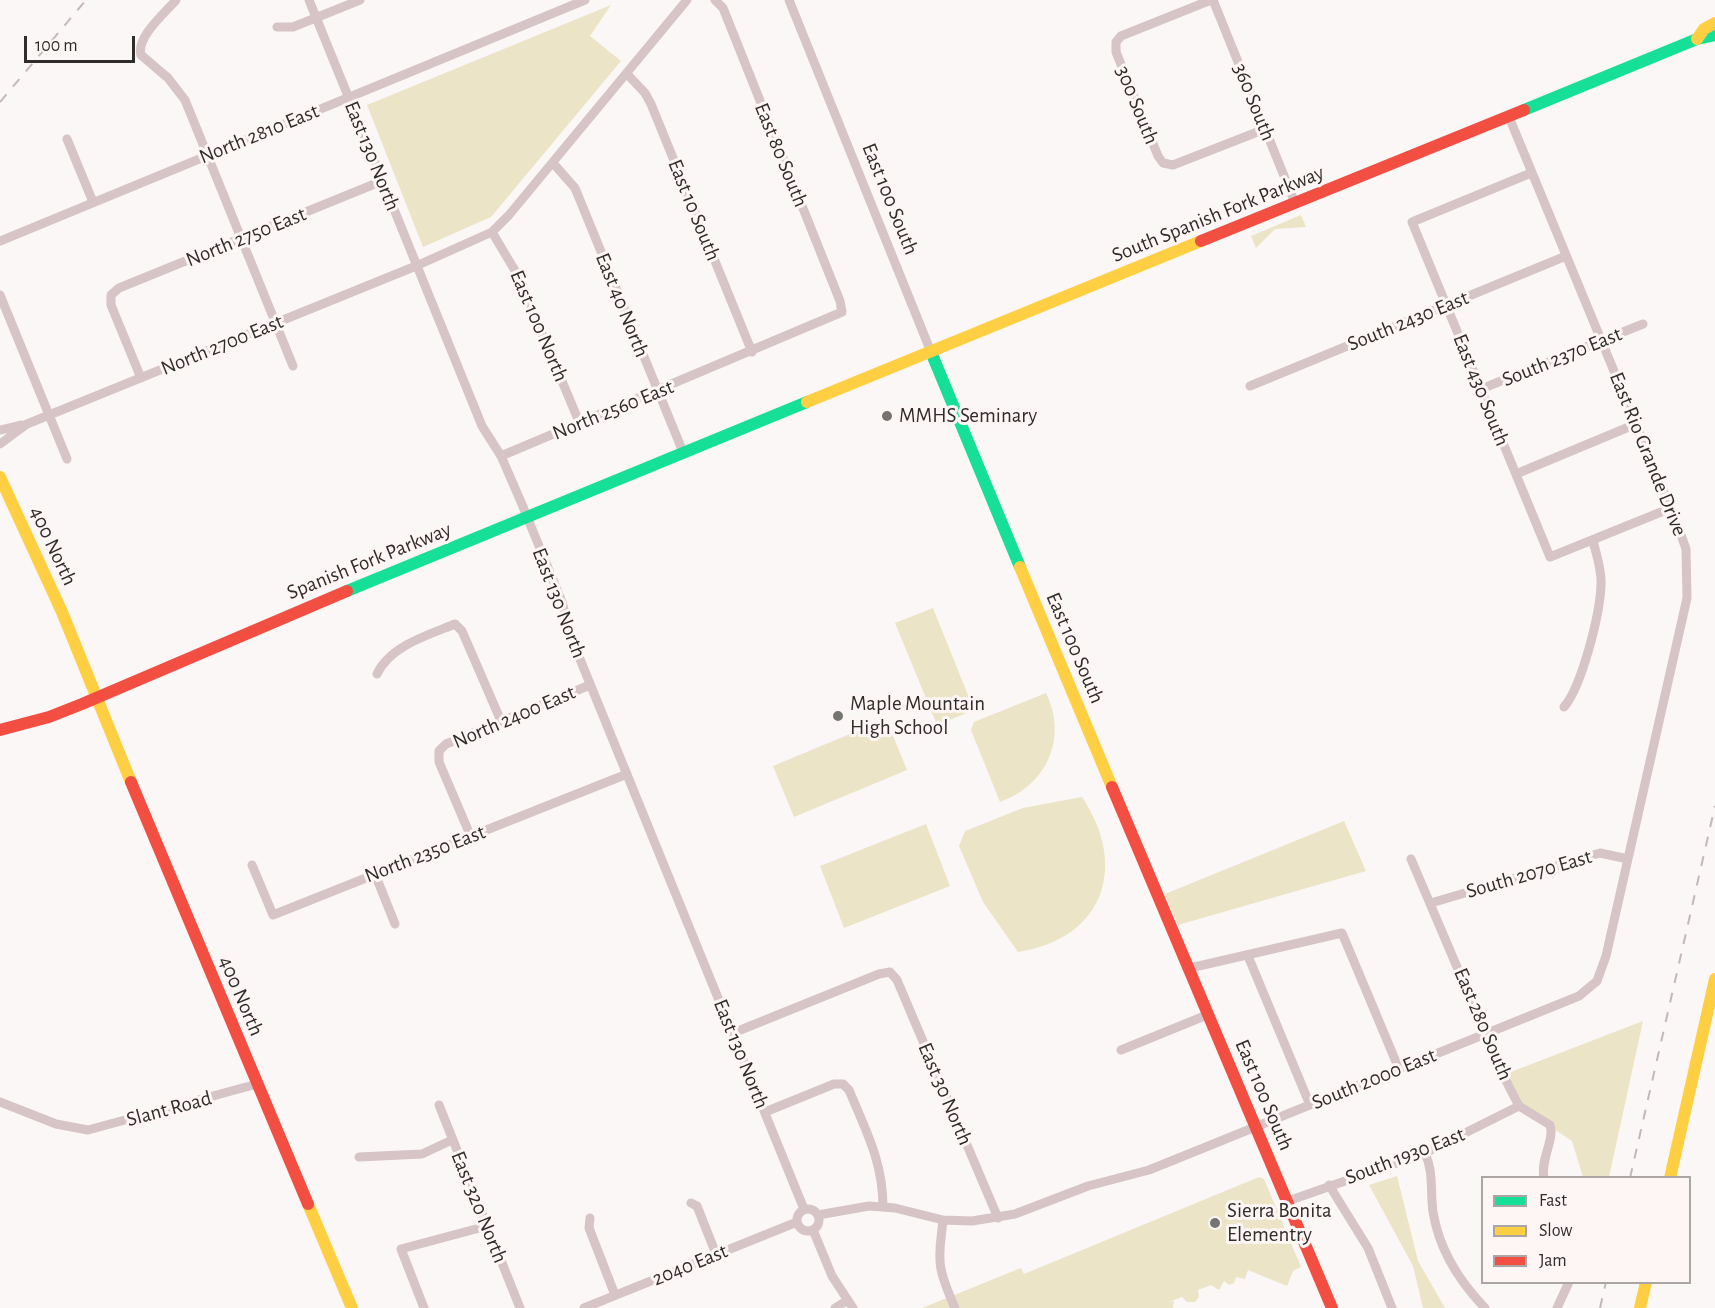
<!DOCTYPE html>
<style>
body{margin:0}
#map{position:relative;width:1715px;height:1308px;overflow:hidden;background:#fbf7f6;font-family:"Alegreya Sans",sans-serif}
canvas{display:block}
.legend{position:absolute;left:1481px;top:1176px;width:210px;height:108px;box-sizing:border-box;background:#fdf6f4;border:2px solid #aba6a4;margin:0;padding:8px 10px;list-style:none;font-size:18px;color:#2f2d2c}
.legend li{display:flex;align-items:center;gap:12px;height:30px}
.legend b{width:30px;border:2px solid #aba6a4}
.scale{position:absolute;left:24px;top:36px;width:111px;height:27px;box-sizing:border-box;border:3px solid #2f2d2c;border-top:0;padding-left:8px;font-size:18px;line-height:21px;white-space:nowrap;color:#2f2d2c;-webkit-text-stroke:4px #fdf6f4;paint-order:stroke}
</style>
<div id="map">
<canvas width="1715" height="1308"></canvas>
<ul class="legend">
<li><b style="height:8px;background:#16e098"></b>Fast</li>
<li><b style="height:8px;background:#ffcf43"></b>Slow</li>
<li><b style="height:8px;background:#f24e42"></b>Jam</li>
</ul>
<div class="scale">100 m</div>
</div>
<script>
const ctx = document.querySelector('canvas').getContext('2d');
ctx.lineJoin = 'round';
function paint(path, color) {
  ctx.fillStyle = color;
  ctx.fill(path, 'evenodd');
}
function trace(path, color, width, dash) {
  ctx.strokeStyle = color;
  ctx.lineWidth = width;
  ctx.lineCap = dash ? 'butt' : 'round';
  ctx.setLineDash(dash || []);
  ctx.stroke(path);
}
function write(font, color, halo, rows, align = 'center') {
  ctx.font = font + ' "Alegreya Sans",sans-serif';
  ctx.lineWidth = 6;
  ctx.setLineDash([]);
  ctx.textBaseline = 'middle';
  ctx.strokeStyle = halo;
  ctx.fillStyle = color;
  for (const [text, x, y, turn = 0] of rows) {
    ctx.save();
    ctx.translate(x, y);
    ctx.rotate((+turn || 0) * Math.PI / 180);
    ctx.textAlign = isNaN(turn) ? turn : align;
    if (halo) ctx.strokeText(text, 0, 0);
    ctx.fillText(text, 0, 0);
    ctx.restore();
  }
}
const green = new Path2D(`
 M611 5 590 36 621 61 491 217 423 247 367 105Z
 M1301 215 1306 227 1275 229 1256 248 1251 236Z
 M933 608 974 710 937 725 895 623Z
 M1046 693C1068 738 1047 785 1000 802L971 730 974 722Z
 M886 719 907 770 794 817 773 766Z
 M1082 797C1129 867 1103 939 1018 952L983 902 959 846 965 831 1023 808Z
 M1344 821 1366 871 1178 925 1165 894Z
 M926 824 950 886 844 928 820 866Z
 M1643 1021 1609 1177H1583L1572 1141 1519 1106 1503 1075Z
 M1397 1176 1418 1261 1445 1308H1423L1413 1266 1369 1185Z
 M1259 1177 1264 1179 1301 1267 1293 1271 1287 1286 1248 1270 1245 1279 1236 1277 1234 1283 1229 1285 1224 1281 1219 1290 1211 1285 1198 1290 1199 1297 1195 1302H1187L1182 1297 1166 1303 1174 1301 1173 1308H922L1021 1268 1024 1274Z`);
const street = new Path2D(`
 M176 0C165 13 136 37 141 55L168 78 185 100 293 366
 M309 0 482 426 501 456 521 502 562 602 573 642 804 1209
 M789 0 931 352
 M1211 0 1121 36 1116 42V52L1158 156 1163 163 1173 165 1265 129
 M1213 0 1295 203
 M277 27H293L360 0
 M627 74 645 93 651 104 752 352
 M67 139 93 202
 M553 163 575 188 683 452
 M1531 173 1412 222 1550 557 1671 508
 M492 232 517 274 580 424
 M0 241 585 0
 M0 295 67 459
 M141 378 111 305V295L119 288 382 181
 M1250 386 1566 256
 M1481 389 1643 324
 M0 430 22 425
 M0 444 27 424 416 266 492 232 509 215 687 0
 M501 456 842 312 840 301 723 8 715 0
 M1516 474 1636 424
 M377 674C390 646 428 635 455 624L462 631 501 721
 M1564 707C1582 686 1600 614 1601 585 1602 569 1596 555 1593 540
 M471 837 439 762V751L446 744 590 685
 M1411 859 1503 1075 1519 1106 1550 1125C1555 1140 1540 1159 1544 1178
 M252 865 273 915 627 774
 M375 874 395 924
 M1431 903 1600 853 1628 859
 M1248 956 1310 1105
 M1190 968 1342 933 1399 1069
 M733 1033 879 974 890 972 897 980 998 1218
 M1121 1050 1207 1015
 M0 1102 56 1124 88 1130 257 1084
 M439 1105 520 1308
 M765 1112 834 1084H843L849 1090C866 1131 883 1162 883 1207
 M1425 1153C1434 1173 1430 1190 1433 1212 1439 1249 1459 1281 1485 1308
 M359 1157 422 1154 452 1140
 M1329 1185 1368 1248 1392 1308
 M1288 1201 1425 1153 1519 1106
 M691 1203 697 1206 716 1254
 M797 1220a11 11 0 1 1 22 0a11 11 0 1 1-22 0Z
 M818 1215 869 1206 895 1208 943 1220 972 1221 1015 1214 1088 1186 1149 1170 1579 996 1597 981 1606 956 1687 598 1686 549 1678 526 1509 117
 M590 1218 589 1228 615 1295
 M943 1220C938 1264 937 1267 955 1308
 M813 1230 832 1276 853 1308
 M424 1308 401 1249 487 1226
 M584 1308 797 1222
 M835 1308 848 1300
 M1557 1308 1569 1282`);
const fast = new Path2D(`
 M1524 110 1697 39 1715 35
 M931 352 1020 567
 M347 591 807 402`);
const slow = new Path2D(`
 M1697 39 1704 29 1715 23
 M807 402 1201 241
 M0 477 62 612 131 782
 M1020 567 1112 787
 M1670 1178 1715 979
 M308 1204 352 1308
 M1640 1308 1646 1282`);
const jam = new Path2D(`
 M1201 241 1524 110
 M0 730 49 717 82 704 347 591
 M131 782 308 1204
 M1112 787 1332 1308`);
const rail = new Path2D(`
 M0 102 86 0
 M1630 1178 1715 806
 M1600 1308 1606 1282`);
const markers = [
 [887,416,6,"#767473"],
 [838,716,6,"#767473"],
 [1215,1223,6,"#767473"]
];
const streetNames = [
 ["360 South",1254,102,68],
 ["300 South",1137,105,68],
 ["North 2810 East",259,134,-22],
 ["East 80 South",781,155,68],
 ["East 130 North",372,156,68],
 ["East 100 South",890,199,68],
 ["East 10 South",694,210,68],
 ["South Spanish Fork Parkway",1218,214,-22],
 ["North 2750 East",246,237,-22],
 ["East 40 North",622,305,68],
 ["South 2430 East",1408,321,-22],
 ["East 100 North",539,326,67],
 ["North 2700 East",222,345,-22],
 ["South 2370 East",1562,357,-22],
 ["East 430 South",1481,390,68],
 ["North 2560 East",613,410,-22],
 ["East Rio Grande Drive",1648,454,68],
 ["400 North",53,546,65],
 ["Spanish Fork Parkway",369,561,-22],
 ["East 130 North",559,603,69],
 ["East 100 South",1075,648,67],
 ["North 2400 East",514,717,-23],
 ["North 2350 East",425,854,-21],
 ["South 2070 East",1529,874,-16],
 ["400 North",241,996,67],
 ["East 280 South",1483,1024,67],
 ["East 130 North",741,1054,68],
 ["South 2000 East",1374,1079,-22],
 ["East 30 North",945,1094,67],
 ["East 100 South",1264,1095,67],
 ["Slant Road",169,1109,-15],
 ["South 1930 East",1405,1156,-21],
 ["East 320 North",479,1207,68],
 ["2040 East",690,1265,-22]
];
const poiNames = [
 ["MMHS Seminary",899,416],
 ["Maple Mountain",850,704],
 ["High School",850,728],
 ["Sierra Bonita",1227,1211],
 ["Elementry",1227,1235]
];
paint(green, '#ebe4c6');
trace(street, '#d6c4c6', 9);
trace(fast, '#16e098', 12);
trace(slow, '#ffcf43', 12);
trace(jam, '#f24e42', 12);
trace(rail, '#c4b8b9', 2, [10, 10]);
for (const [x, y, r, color] of markers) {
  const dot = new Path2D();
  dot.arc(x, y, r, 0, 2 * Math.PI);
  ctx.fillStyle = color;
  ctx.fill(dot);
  trace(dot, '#fdf6f4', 2);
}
write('21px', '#2f2d2c', '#fdf6f4', streetNames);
write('21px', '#2f2d2c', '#fdf6f4', poiNames, 'left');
</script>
